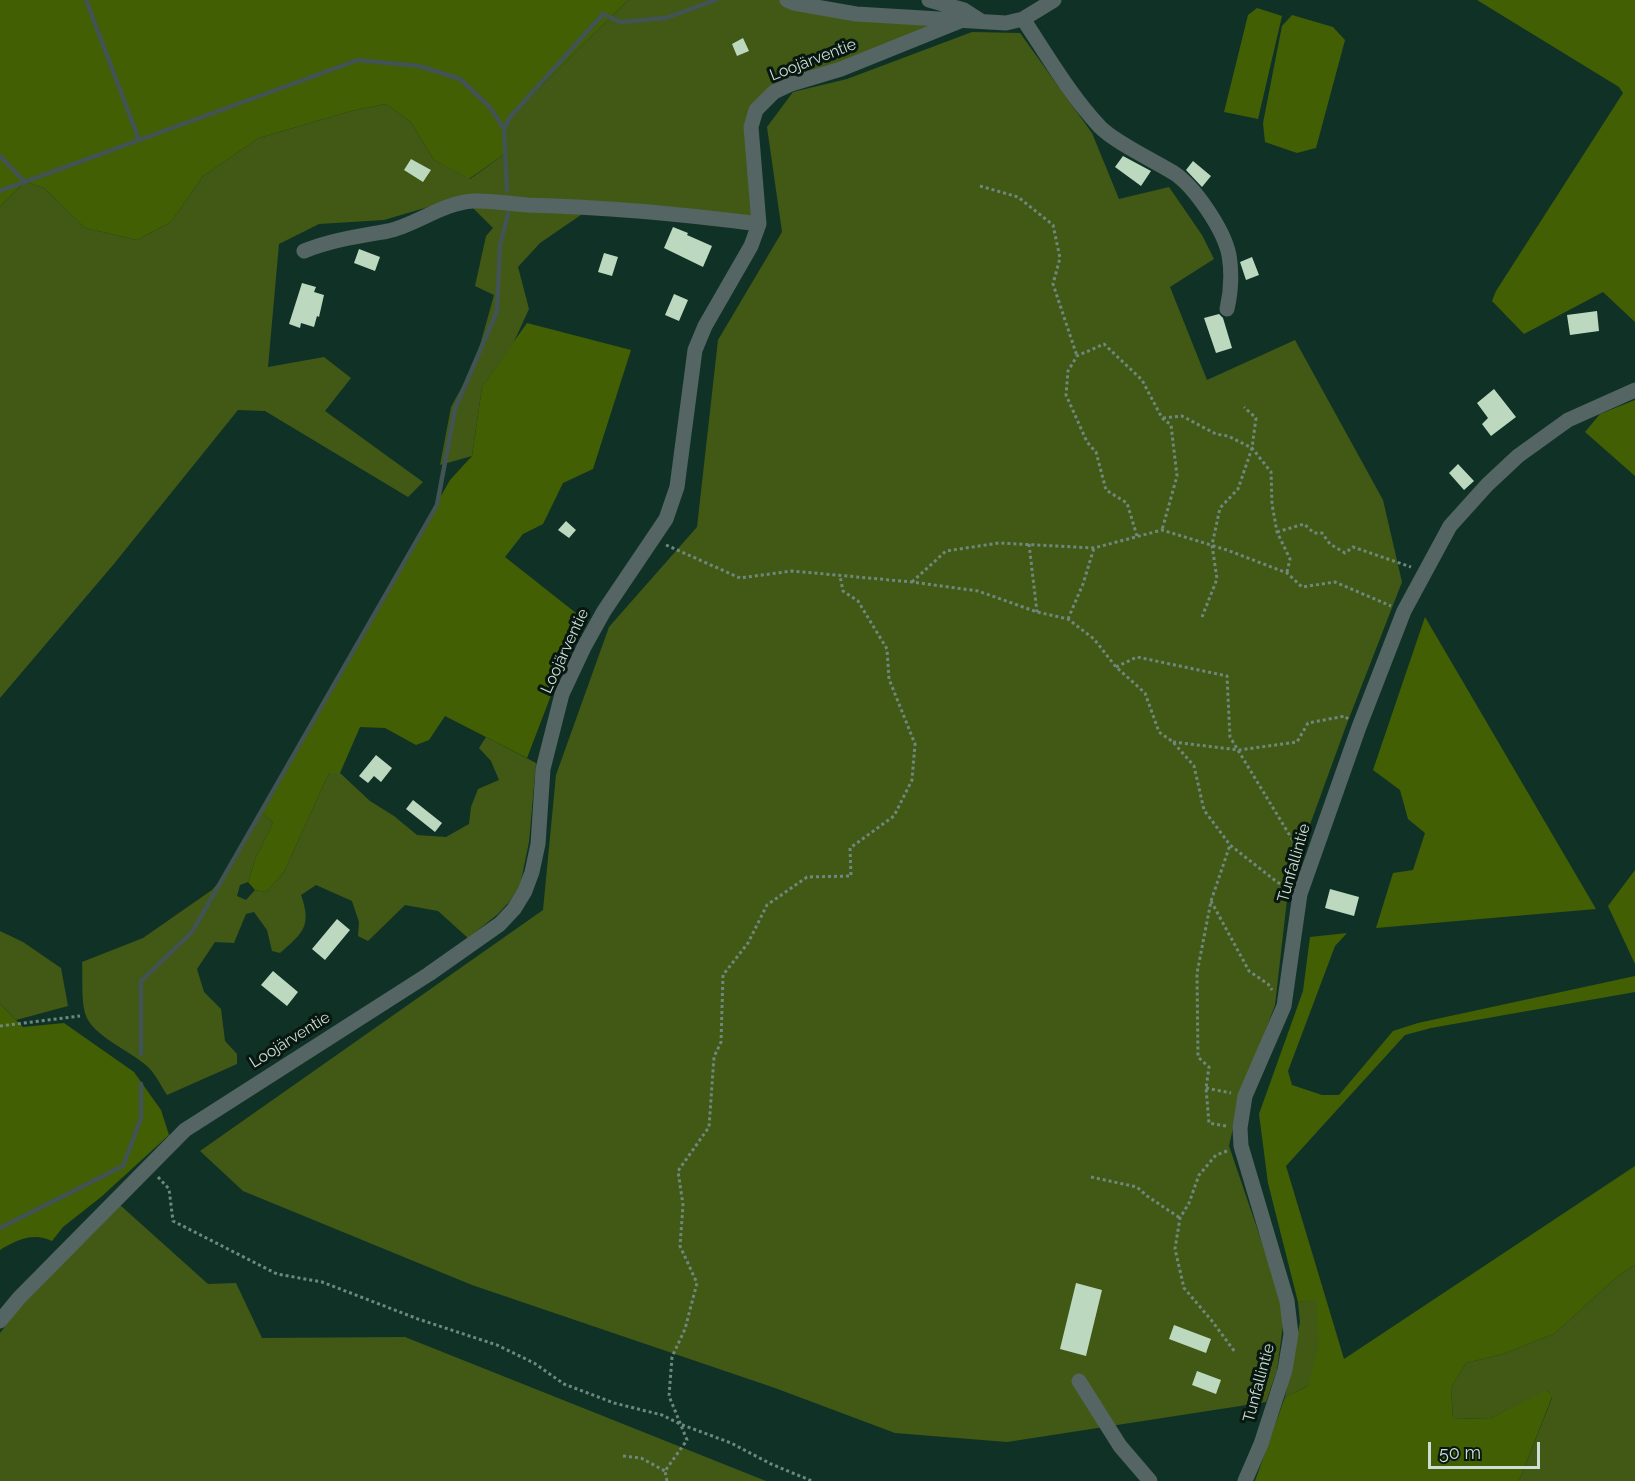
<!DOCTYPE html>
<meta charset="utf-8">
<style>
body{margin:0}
#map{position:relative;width:1635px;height:1481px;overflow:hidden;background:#103226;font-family:Raleway,sans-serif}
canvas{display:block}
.scale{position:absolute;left:1428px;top:1442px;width:112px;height:27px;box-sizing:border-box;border:3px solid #ccded6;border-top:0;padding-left:8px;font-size:18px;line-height:21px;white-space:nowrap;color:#ccded6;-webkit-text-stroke:4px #091711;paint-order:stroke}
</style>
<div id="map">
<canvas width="1635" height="1481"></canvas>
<div class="scale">50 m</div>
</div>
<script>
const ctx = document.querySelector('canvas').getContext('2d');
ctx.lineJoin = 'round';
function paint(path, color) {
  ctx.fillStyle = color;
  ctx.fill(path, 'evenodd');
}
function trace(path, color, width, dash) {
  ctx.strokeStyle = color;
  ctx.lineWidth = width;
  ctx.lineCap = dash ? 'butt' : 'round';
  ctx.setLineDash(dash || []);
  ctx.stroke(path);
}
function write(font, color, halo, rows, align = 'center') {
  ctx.font = font + ' Raleway,sans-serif';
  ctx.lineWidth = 6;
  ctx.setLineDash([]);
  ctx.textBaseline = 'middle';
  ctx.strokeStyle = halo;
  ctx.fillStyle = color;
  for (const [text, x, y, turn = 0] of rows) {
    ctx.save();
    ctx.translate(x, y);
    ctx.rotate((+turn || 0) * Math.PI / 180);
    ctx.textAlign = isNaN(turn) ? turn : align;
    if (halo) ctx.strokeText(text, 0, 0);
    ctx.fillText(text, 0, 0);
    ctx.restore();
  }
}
const green = new Path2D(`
 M0 0H628L510 117 504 130 506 153 469 179 434 160 411 122 386 104 351 111 259 138 203 176 171 222 137 240 85 228 44 188 25 182 0 207Z
 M1477 0H1635V322L1603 292 1524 334 1492 301 1496 291 1623 93 1619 87Z
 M1257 8 1282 16 1258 119 1224 112 1248 15Z
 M1292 15 1333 27 1345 40 1316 148 1297 153 1265 142 1263 123 1282 26Z
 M527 323 631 350 593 469 563 483 543 524 523 534 505 557 581 617 527 758 445 716 429 740 416 745 385 728 360 727 340 773H329L284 872 266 892 255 890 248 882 256 857 273 823 261 812 450 480 472 456 482 387Z
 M1635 400V476L1585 432 1600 414Z
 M1425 617 1596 909 1376 928 1393 873 1413 870 1425 833 1408 819 1400 790 1373 770Z
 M1635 870V964L1608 906Z
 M1347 933 1335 946 1288 1071 1292 1085 1322 1095H1339L1393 1031 1418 1023 1635 976V992L1431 1028 1405 1035 1286 1166 1344 1359 1635 1166V1265L1618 1276 1554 1334 1503 1354 1466 1363 1451 1388 1453 1419 1491 1418 1547 1389 1552 1397 1519 1481H1255L1285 1397 1308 1386 1316 1300 1298 1302 1268 1183 1259 1114 1303 991 1310 937Z
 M0 1004 23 1027 64 1023 134 1072 161 1110 169 1135 101 1197 63 1227 52 1241C33 1232 17 1240 0 1250Z`);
const forest = new Path2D(`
 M628 0H787L960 21 791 84 756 110 759 224 594 206 540 243 518 267 529 309 512 346 482 387 472 456 440 465 451 407 475 363 494 295 475 286 486 236 493 228 462 197 384 220 319 224 279 244 268 367 324 357 351 378 325 411 423 482 408 497 265 411 238 410 113 565 0 698V207L25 182 44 188 85 228 137 240 171 222 203 176 259 138 351 111 386 104 411 122 434 160 470 179 506 153 504 129 510 117Z
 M972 32 1020 33 1092 133 1119 199 1169 187 1202 235 1214 259 1170 287 1207 380 1295 340 1383 500 1402 582 1346 726 1289 882 1275 1005 1238 1105 1229 1146 1285 1310 1277 1370 1266 1402 1007 1442 895 1433 775 1388 472 1285 243 1191 200 1151 543 910 556 775 609 627 697 527 718 340 782 232 767 127 793 92 847 79Z
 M486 737 536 763 529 842 520 886 509 902 498 914 468 938 438 911 405 905 368 941 358 936 359 922 352 901 316 885 301 895C312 926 303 933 280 953L272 951 267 930 254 912 246 914 234 943 215 942 197 969 204 992 221 1009 225 1041 237 1054V1064L167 1095C161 1086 156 1075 149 1068 132 1051 91 1036 85 1013 81 998 83 978 82 962L143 938 212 890 226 874 261 812 273 823 256 857 248 882 240 885 237 896 246 900 255 890 266 892 284 872 329 773H340L370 801 394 816 417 835 446 837 469 824 471 807 478 789 499 780 491 761 479 748Z
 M0 931 23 942 61 968 68 1006 16 1020 0 1004Z
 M120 1205 208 1284 236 1283 262 1338 405 1337 766 1481H0V1333L24 1302Z
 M1635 1265V1481H1519L1552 1398 1548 1390 1491 1418 1453 1419 1451 1388 1466 1363 1503 1354 1554 1334 1618 1276Z
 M1316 1299 1319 1345 1308 1386 1285 1397 1300 1322 1298 1302Z`);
const stream = new Path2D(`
 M86 0 139 140
 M504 129 510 117 603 14 620 22 666 18 716 0
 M0 156 25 182
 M0 191 358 60 419 66 460 79 489 106 504 129 507 191
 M141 1054V981L192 932 437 505 455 409 497 311 500 246 508 213
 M0 1228 123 1166 141 1118V1084`);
const building = new Path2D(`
 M743 38 749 51 737 56 732 44Z
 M1123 156 1151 171 1141 186 1115 167Z
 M411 159 431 170 423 182 404 170Z
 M1193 161 1211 176 1202 187 1186 170Z
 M673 227 688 233 687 235 712 246 703 267 664 248Z
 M359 249 380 257 375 271 354 263Z
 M604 253 618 257 612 276 598 272Z
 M1252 257 1259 275 1246 280 1240 262Z
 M302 283 316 287 314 292 324 295 319 317 317 316 314 327 301 323 300 328 289 324Z
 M674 294 688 300 679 321 665 315Z
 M1597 311 1599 331 1570 335 1567 315Z
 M1219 314 1223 318 1232 348 1216 353 1204 318Z
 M1494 389 1516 417 1491 436 1482 424 1488 418 1477 403Z
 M1458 464 1474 481 1464 490 1449 473Z
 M566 521 576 530 569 538 558 530Z
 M376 755 392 768 381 782 374 776 368 783 359 776Z
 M413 800 442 823 435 832 406 809Z
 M1330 889 1359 897 1354 916 1325 908Z
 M337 919 350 930 325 960 312 949Z
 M273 971 298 992 287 1006 261 985Z
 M1076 1283 1102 1290 1086 1356 1060 1349Z
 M1174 1325 1211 1339 1206 1353 1169 1339Z
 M1197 1371 1221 1380 1216 1394 1192 1385Z`);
const path = new Path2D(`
 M980 186 1018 197 1053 225 1060 258 1053 284 1077 356
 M1163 418 1182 416 1216 434 1228 436 1252 448 1271 472 1272 504 1277 532 1290 559 1287 572
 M1277 532 1304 524 1314 533H1322L1330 544 1345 553 1353 547 1411 567
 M1137 536 1127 503 1106 490 1096 452 1087 442 1066 395 1068 371 1077 356 1104 344 1142 380 1162 418 1171 425 1177 476 1162 530
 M1029 544 1037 612
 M666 545 740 578 792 571 912 582 978 591 1037 612 1068 619 1094 639 1116 667 1145 693 1159 732 1173 742 1194 766 1204 810 1230 845 1277 882 1287 888
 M912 582 946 551 999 543 1094 548 1162 530 1227 550 1287 573 1302 587 1335 582 1391 606
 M1202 617 1217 579 1212 545 1220 508 1238 489 1252 448 1256 418 1244 407
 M1068 619 1083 584 1094 548
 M1116 667 1137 657 1227 676 1230 737 1292 839 1303 843
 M1173 742 1239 750 1297 742 1308 723 1345 716 1348 719
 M1211 901 1249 971 1268 984 1272 990
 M0 1026 80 1016
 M1206 1088 1231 1093
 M1226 1126 1209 1123 1206 1088 1209 1067 1198 1057 1197 973 1211 901 1230 845
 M1227 1151 1216 1155 1199 1175 1189 1203 1180 1218 1175 1249 1184 1288 1212 1321 1235 1352
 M158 1177 169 1189 173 1221 277 1274 322 1282 418 1319 497 1345 534 1363 564 1384 614 1403 662 1415 680 1424 731 1443 771 1464 812 1481
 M1091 1177 1137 1187 1147 1196 1180 1218
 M623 1456 641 1458 665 1471
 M667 1481 665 1471 687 1440 669 1396 672 1357 685 1329 697 1283 680 1246 683 1205 678 1171 709 1127 714 1057 721 1042 723 975 748 943 767 905 807 877 851 876 850 848 894 816 912 780 915 744 889 679 887 649 858 601 843 591 840 576`);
const minor = new Path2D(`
 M787 0 794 3 856 14 1006 23 1023 19 1054 0
 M929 0 964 10 981 21
 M1023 19C1047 55 1070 95 1100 127 1116 143 1153 160 1174 173 1195 187 1224 230 1229 255 1232 273 1231 292 1227 309
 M304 251C331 240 359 236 388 231 416 225 442 203 473 201 491 200 510 204 528 205 605 207 682 214 759 224
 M0 1321 19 1298 185 1130 429 974 500 924 514 909 525 891 532 872 538 844 543 769 562 694 584 647 604 611 666 519 677 487 695 350 705 326 751 246 759 224 751 127 756 110 774 92 791 84 841 69 960 21
 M1079 1381 1120 1446 1150 1481
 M1245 1481 1261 1444 1285 1370 1291 1334 1287 1301 1241 1146 1240 1128 1245 1096 1284 1006 1300 894 1359 727 1404 611 1450 526 1487 485 1518 456 1568 420 1635 390`);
const streetNames = [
 ["Loojärventie",813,60,-21],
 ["Loojärventie",565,651,-65],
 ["Tunfallintie",1294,863,-74],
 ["Loojärventie",290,1040,-32],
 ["Tunfallintie",1259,1383,-75]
];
paint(green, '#435f04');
paint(forest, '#415915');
trace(stream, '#415352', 4.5);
paint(building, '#bcd8be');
trace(path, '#6e887e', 3, [3, 3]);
trace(minor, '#546563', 15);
write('16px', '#ccded6', '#091711', streetNames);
</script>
